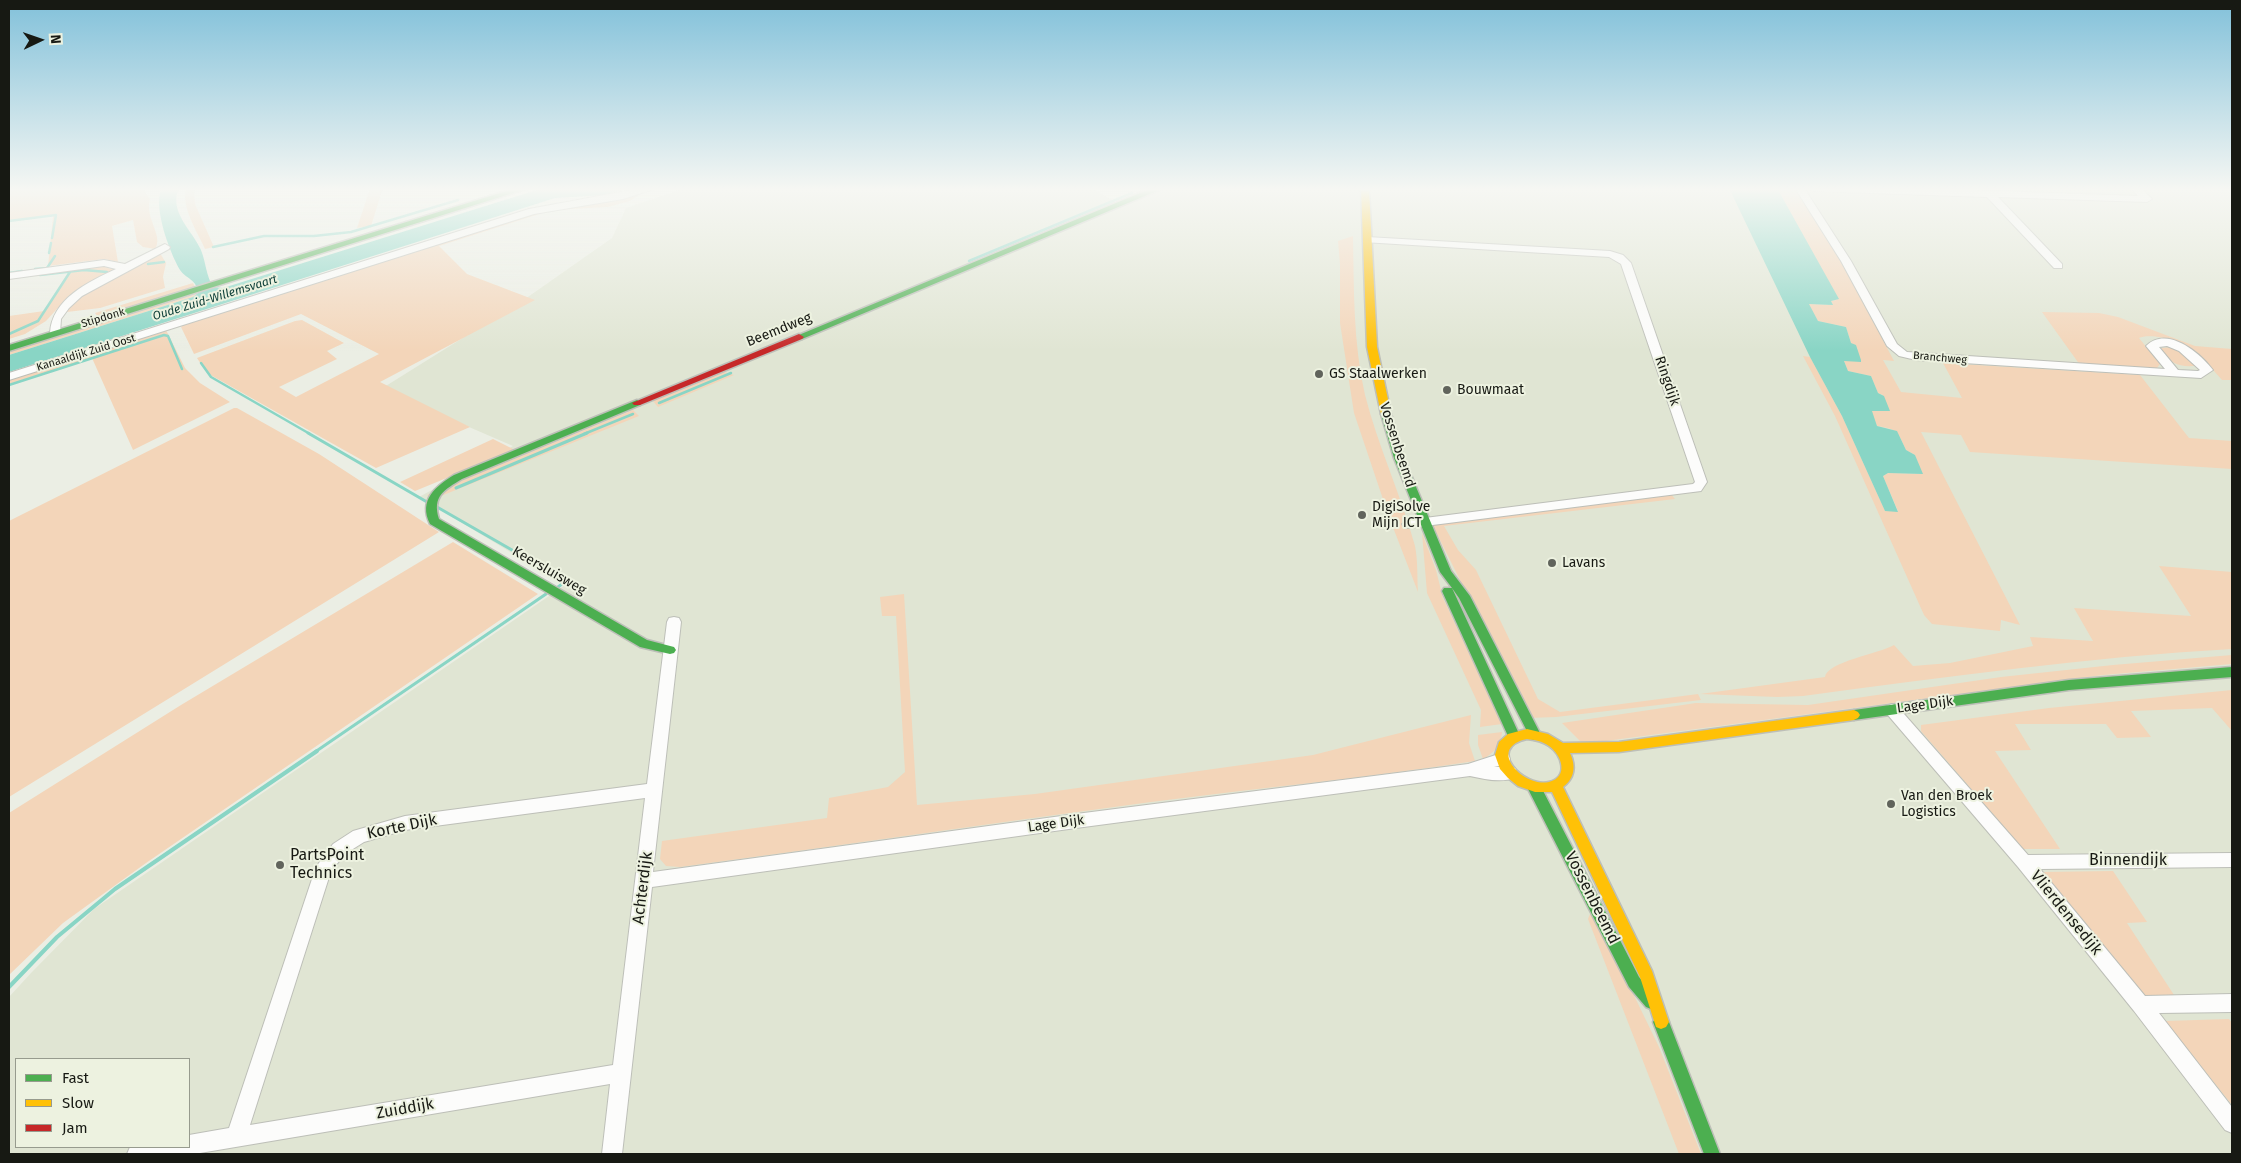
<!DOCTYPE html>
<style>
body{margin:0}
#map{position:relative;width:2241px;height:1163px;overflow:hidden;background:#ebeee4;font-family:"Fira Sans",sans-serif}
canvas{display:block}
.frame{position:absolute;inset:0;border:10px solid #171913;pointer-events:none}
.legend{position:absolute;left:15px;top:1058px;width:175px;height:90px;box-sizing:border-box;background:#edf2e0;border:1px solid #979b8e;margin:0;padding:6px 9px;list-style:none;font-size:15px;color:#171913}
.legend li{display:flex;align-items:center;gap:10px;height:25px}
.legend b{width:25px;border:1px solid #979b8e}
.north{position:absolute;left:15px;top:15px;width:50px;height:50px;-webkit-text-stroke:4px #edf2e0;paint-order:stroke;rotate:87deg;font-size:14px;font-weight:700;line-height:20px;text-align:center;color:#171913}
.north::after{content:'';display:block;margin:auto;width:18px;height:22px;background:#171913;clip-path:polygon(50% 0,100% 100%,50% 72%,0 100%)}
</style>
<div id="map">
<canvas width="2241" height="1163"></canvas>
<div class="frame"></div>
<ul class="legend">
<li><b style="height:6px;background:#4caf50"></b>Fast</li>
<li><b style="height:6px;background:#ffc107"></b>Slow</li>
<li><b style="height:6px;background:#c62828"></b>Jam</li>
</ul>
<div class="north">N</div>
</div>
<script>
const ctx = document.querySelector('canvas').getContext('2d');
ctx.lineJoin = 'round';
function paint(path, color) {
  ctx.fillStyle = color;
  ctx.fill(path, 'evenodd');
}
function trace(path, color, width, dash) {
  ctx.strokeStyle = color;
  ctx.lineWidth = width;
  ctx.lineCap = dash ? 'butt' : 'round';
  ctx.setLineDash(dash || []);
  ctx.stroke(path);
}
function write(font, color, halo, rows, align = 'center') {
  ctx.font = font + ' "Fira Sans",sans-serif';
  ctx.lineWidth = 4;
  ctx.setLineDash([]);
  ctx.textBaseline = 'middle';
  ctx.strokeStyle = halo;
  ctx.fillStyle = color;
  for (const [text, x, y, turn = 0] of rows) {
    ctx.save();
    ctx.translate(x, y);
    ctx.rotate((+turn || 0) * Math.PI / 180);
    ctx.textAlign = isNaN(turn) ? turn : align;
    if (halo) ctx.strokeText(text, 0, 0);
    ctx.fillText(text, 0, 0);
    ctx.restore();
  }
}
const built = new Path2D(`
 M685 188H1092L1117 203 1152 188H2232V1154H9V997L31 973 94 909 565 585 419 497 513 446 381 389 525 299 612 238 626 208ZM16 1059H189V1147H16Z`);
const green = new Path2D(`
 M10 188H142L150 199C144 217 164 236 155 249L143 247 137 242 133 220 112 226 118 262 104 259 48 266 53 216 9 221Z
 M186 188H194L195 204 214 247 205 249C197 231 181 208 186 188Z
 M370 188H383L371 226 357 228Z
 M1777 188H1794L1841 261 1894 361 1883 360 1901 392 1962 398 1943 363 2140 375 2189 438 2232 441V469L1970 452 1961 435 1921 432 2020 625 2001 620 2000 631 1932 624 1924 615 1835 416 1803 356 1810 357 1842 416 1885 511H1898L1883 476 1888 473 1922 474 1915 455 1906 450C1898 432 1898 429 1877 426L1871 411H1888L1883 395 1878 393 1871 376 1848 371 1844 361H1847L1858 349 1851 343 1846 327 1818 321 1808 304 1833 305 1831 301 1837 300Z
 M639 195 630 201 608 207 552 210 439 246 467 274 535 300 380 382 470 427 376 468 207 373 197 358 295 321 302 320 344 343 327 351 337 359 279 387 296 397 379 354 301 314 194 354 181 327 184 324 525 215 567 205 608 202Z
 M1353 236C1354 289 1353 342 1365 395 1378 446 1401 495 1415 546 1418 561 1417 577 1418 592L1389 517 1354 413 1340 323V264L1338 241Z
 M160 253 166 263 163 277 165 288 100 308 67 312C71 290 141 269 160 253Z
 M99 265 114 270 66 299 46 321 25 334 9 339V316L44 311 71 268Z
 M193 283 195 287 98 317 95 313Z
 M198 293 193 297 9 355V350Z
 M2042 312 2099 313 2118 317 2195 346 2232 349V380H2222C2213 370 2205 360 2195 351 2185 342 2151 332 2139 338L2160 364 2157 368 2151 369 2080 365Z
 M166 330 185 368 200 383 230 402 133 450 92 358 9 384V379Z
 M2170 347 2178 349 2195 364 2194 366C2178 367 2171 363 2161 351L2162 348Z
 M724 372 734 375 658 407 653 401Z
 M234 408H237L319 454 439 532 9 797V521Z
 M633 410 639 416 431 500 427 495Z
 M493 439 515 450 415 491 400 482Z
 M1670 493 1675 499 1444 526 1458 550 1476 570 1538 699 1560 712 1698 694 1701 700 1556 717 1529 718 1432 524Z
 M1422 533 1436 570 1443 598 1502 724 1480 727 1481 710 1427 593Z
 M453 542 538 594 146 863 63 923 9 975V813L181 705Z
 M2159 566 2232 572V649C2088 657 1946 677 1803 696L1777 697 1700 694 1825 677C1826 662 1881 653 1894 645L1913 666 1950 663 2033 646 2030 637 2093 641 2074 608 2191 616Z
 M904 594 917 805 1035 794 1313 755 1471 715 1469 743 1475 761C1367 778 1259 788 1151 802 994 823 837 846 680 867L666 866 660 859 662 841 827 818 829 798 888 787 905 772 896 616H882L880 597Z
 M2232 655V664L2103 675 1583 744 1562 723 1696 703 1808 705 2001 677 2113 665Z
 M2232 690V731L2212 708 2131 711 2151 737 2117 738 2106 724H2015L2031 750 1995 751 2060 849H2023L1921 731V725L2049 708Z
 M1502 732C1501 745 1494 753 1483 759L1478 745V735Z
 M2113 871 2147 922 2127 923 2174 995 2145 996 2043 872Z
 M1592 909 1659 1047 1701 1154H1679L1588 919Z
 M2229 1019 2232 1023V1105L2165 1021Z`);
const water = new Path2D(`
 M162 188H179C168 211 192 230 201 250 206 263 206 275 213 287L223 288 543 188H627L605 195 555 198 9 372V355L193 297 198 293C197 279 186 279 180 270 170 253 152 206 162 188Z
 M1729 188H1777L1839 299 1831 301 1833 305 1809 304 1818 321 1846 327 1851 343 1856 345 1861 360V362L1844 361 1848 371 1871 376 1878 393 1884 396 1890 411H1872L1877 426 1897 431 1906 450 1915 455 1923 474 1888 473 1883 476 1898 512 1885 511 1842 416 1810 357Z`);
const streamFar2 = new Path2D(`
 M9 221 56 215 52 238
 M213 247 264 236H314L351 232 458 200
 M49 253 51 243
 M969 261 1132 193
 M148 264 164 262
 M35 269 47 268 55 256
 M9 273 22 271
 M40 275 84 270 107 272
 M9 334 38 321 70 272
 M201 363 211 377 310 434
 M9 385 164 335 168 336 182 369
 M659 403 731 373
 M584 434 633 414`);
const streamFar1 = new Path2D(`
 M308 433 427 502
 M456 488 587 433
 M437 507 566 581 558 587
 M315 752 546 594`);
const stream = new Path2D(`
 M9 987 57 937 115 889 317 751`);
const street = new Path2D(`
 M642 188H657L623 199 534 214 9 380V373L529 209Z
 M1795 188H1804L1851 261 1897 344 1907 352 2165 369 2146 346C2167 325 2200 353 2213 370L2201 378 1916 360 1899 356 1887 346 1841 261ZM2167 346 2179 351 2200 370 2198 371 2178 370 2159 347Z
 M1809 188H1911L2138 196 2131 188H2141L2152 199 2147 202 1998 197 2062 264V268H2054L1987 197 1813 191Z
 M1367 237 1610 251 1623 255 1631 263 1707 482 1701 491 1409 528 1404 527 1402 524 1409 520 1693 484 1695 482 1621 264 1609 257 1363 242V238Z
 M165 244 170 247 169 249 82 296 69 308 61 319 60 333 55 336 50 333C52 299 88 282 116 269L104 266 9 279V273L104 260 125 264Z
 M674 617 679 618 681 622 653 872 1076 814 1468 764 1502 753 1508 754 1510 759 1508 764 1494 767H1509L1515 768 1517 773 1515 778C1500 783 1485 779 1470 776L1076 828 652 887 622 1154H602L610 1084 194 1154H127L130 1147H189V1135L229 1128 316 867 333 844 353 831 405 816 647 784 667 622 669 618ZM645 798 613 1065 250 1125 331 871 345 854 364 842 405 830Z
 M1892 704 1897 706 2028 855 2232 853V867L2040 869 2145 996 2232 994V1012L2159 1013 2232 1107V1133L2225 1130 2134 1011 2018 867 1887 714 1884 710 1887 706Z`);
const fast = new Path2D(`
 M516 188H529L9 351V345Z
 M1152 188H1164L802 339H796L794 337Z
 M637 400 642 403 640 405 462 479C444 490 432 496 439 519L647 640 674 647 676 650 674 653 670 654 640 647 430 524C418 500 436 486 454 475Z
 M1386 411 1391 414 1404 458 1451 571 1470 596 1541 735 1539 739 1535 740 1531 739 1459 598 1452 588 1520 736 1518 740 1514 741 1510 740 1508 736 1442 591 1444 588H1452L1440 572 1394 458 1381 414Z
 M2232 667V677L2069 690 1854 720 1850 718 1848 715 1850 712 1854 710 2069 680Z
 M1534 782 1539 783 1639 977 1659 1002 1656 1007 1651 1009 1646 1007 1629 987 1527 787 1529 783Z
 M1661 1015 1666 1017 1669 1022 1720 1154H1704L1653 1022 1656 1017Z`);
const slow = new Path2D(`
 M1361 188H1369L1377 347 1391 414 1386 417 1381 414 1367 347Z
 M1854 710 1858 712 1860 715 1858 718 1854 720 1619 752 1570 753C1576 766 1575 778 1563 787L1652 971 1669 1022 1666 1027 1661 1029 1656 1027 1640 977 1552 792H1535L1518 786 1508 778 1500 769 1495 755 1499 742 1508 734 1527 729 1548 734 1563 743 1619 742ZM1527 739C1535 740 1542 741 1549 746 1562 755 1569 777 1549 782 1524 788 1485 748 1527 739Z`);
const jam = new Path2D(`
 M799 334 804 337 802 339 640 405H634L632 403Z`);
const markers = [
 [1319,374,5,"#61645c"],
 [1447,390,5,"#61645c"],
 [1362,515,5,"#61645c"],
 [1552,563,5,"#61645c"],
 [1891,804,5,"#61645c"],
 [280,865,5,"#61645c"]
];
const farStreetnames = [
 ["Stipdonk",103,318,-17],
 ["Kanaaldijk Zuid Oost",86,353,-17],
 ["Branchweg",1940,358,5]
];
const farWaternames = [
 ["Oude Zuid-Willemsvaart",215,298,-17]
];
const streetNames = [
 ["Beemdweg",779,330,-22],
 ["Ringdijk",1667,381,71],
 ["Vossenbeemd",1397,445,72],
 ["Keersluisweg",549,571,30],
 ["Lage Dijk",1925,705,-8],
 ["Lage Dijk",1056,824,-8]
];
const poiNames = [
 ["GS Staalwerken",1329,374],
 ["Bouwmaat",1457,390],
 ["DigiSolve",1372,507],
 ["Mijn ICT",1372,523],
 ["Lavans",1562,563],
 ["Van den Broek",1901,796],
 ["Logistics",1901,812]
];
const nearStreetnames = [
 ["Korte Dijk",402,827,-12],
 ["Binnendijk",2128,861],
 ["Achterdijk",643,888,-83],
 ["Vossenbeemd",1592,898,63],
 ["Vlierdensedijk",2066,913,51],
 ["Zuiddijk",405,1109,-10]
];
const nearPoinames = [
 ["PartsPoint",290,856],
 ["Technics",290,874]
];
paint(built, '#e0e5d3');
paint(green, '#f3d5b9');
paint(water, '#89d5c5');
trace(streamFar2, '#89d5c5', 2.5);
trace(streamFar1, '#89d5c5', 3);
trace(stream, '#89d5c5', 4);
trace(street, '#bdbfb8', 2);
trace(fast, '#bdbfb8', 3);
trace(slow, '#bdbfb8', 3);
trace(jam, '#bdbfb8', 3);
paint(street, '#fcfcfb');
paint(fast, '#4caf50');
paint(slow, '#ffc107');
paint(jam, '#c62828');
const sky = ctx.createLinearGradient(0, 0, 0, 351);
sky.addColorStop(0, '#82c1da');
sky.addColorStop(0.54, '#f6f7f3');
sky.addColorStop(1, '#f6f7f300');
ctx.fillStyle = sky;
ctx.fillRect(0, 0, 2241, 351);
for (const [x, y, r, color] of markers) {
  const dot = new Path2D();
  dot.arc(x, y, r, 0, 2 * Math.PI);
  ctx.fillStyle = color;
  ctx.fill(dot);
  trace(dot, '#edf2e0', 2);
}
write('11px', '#171913', '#edf2e0', farStreetnames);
write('italic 12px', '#0c3e37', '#edf2e0', farWaternames);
write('14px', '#171913', '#edf2e0', streetNames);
write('14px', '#171913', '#edf2e0', poiNames, 'left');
write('16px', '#171913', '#edf2e0', nearStreetnames);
write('16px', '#171913', '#edf2e0', nearPoinames, 'left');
</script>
